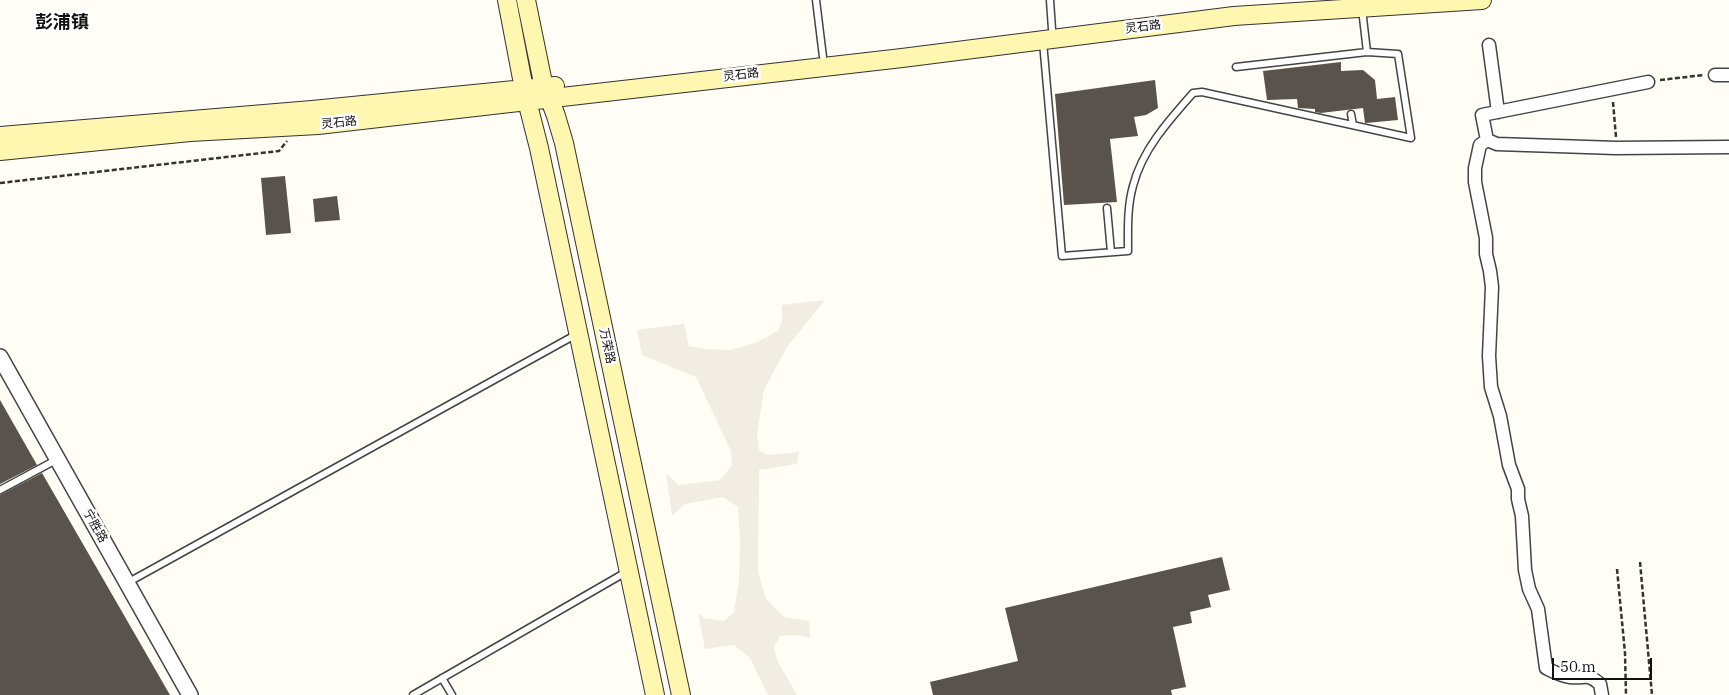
<!DOCTYPE html>
<meta charset="utf-8">
<style>
body{margin:0}
#map{position:relative;width:1729px;height:695px;overflow:hidden;background:#fffdf5;font-family:"IBM Plex Serif",serif}
canvas{display:block}
.scale{position:absolute;left:1552px;top:658px;width:100px;height:22px;box-sizing:border-box;border:2px solid #111;border-top:0;padding-left:6px;font-size:15px;line-height:18px;white-space:nowrap;color:#111;-webkit-text-stroke:4px #fff;paint-order:stroke}
</style>
<div id="map">
<canvas width="1729" height="695"></canvas>
<div class="scale">50 m</div>
</div>
<script>
const ctx = document.querySelector('canvas').getContext('2d');
ctx.lineJoin = 'round';
function paint(path, color) {
  ctx.fillStyle = color;
  ctx.fill(path, 'evenodd');
}
function trace(path, color, width, dash) {
  ctx.strokeStyle = color;
  ctx.lineWidth = width;
  ctx.lineCap = dash ? 'butt' : 'round';
  ctx.setLineDash(dash || []);
  ctx.stroke(path);
}
function write(font, color, halo, rows, align = 'center') {
  ctx.font = font + ' "IBM Plex Serif","Noto Sans SC",serif';
  ctx.lineWidth = 5;
  ctx.setLineDash([]);
  ctx.textBaseline = 'middle';
  ctx.strokeStyle = halo;
  ctx.fillStyle = color;
  for (const [text, x, y, turn = 0] of rows) {
    ctx.save();
    ctx.translate(x, y);
    ctx.rotate((+turn || 0) * Math.PI / 180);
    ctx.textAlign = isNaN(turn) ? turn : align;
    if (halo) ctx.strokeText(text, 0, 0);
    ctx.fillText(text, 0, 0);
    ctx.restore();
  }
}
const plaza = new Path2D(`
 M825 300 787 347 764 390 757 435 759 450 768 455 799 452 797 464 759 470 758 572 766 599 784 617 809 621 810 638 796 635 780 636 774 647 777 660 797 695H768L750 658 734 645 705 649 698 612 704 618 724 621 734 612 739 581 740 542 738 507 723 497 685 504 672 516 666 473 679 485 720 480 732 465 731 451 696 377 642 355 637 330 684 324 689 346 705 349 730 350 755 343 778 331 782 321V305Z`);
const building = new Path2D(`
 M1341 62V71L1363 70 1375 80 1377 99 1395 97 1398 120 1366 123H1365L1363 108 1321 113 1315 112V109L1298 108 1297 99 1267 100 1263 71Z
 M1155 80 1158 108 1146 115 1134 117 1138 136 1110 139 1117 202 1064 205 1055 94Z
 M285 176 291 233 266 235 261 178Z
 M337 196 340 220 315 222 313 199Z
 M0 400 37 465 0 484Z
 M42 473 170 695H0V495Z
 M1222 557 1230 590 1208 595 1211 607 1190 612 1192 623 1173 627 1186 687 1171 690 1172 695H933L930 682 1018 661 1005 608Z`);
const path = new Path2D(`
 M1660 80 1704 75
 M1613 102 1616 137
 M0 183 279 151 287 141
 M1640 562 1652 695
 M1617 569 1625 653 1626 695`);
const service = new Path2D(`
 M816 0 823 57
 M1050 0 1052 29
 M1043 42 1062 256 1128 251C1128 230 1127 207 1133 186 1142 150 1169 120 1193 93L1202 92 1411 138 1398 54 1367 52
 M1236 67 1367 52 1362 9
 M1351 114 1353 125
 M1107 208 1111 252
 M0 490 56 460
 M127 583 577 334
 M442 678 452 695
 M413 695 628 571`);
const minor = new Path2D(`
 M1489 45 1498 112
 M1715 75H1729
 M1648 82 1482 115 1487 140 1497 144 1616 148 1729 147
 M1487 140 1480 145 1475 168V182L1486 238V254L1490 271 1492 287 1489 356 1491 387 1500 416 1509 465 1518 489V499L1522 516 1525 570 1529 589 1538 609 1546 668C1554 672 1561 676 1570 677 1586 679 1586 672 1600 684L1602 695`);
const tertiary = new Path2D(`
 M0 357 190 695`);
const secondary = new Path2D(`
 M507 0 524 89 539 148 655 695
 M526 0 542 78 556 116 564 143 681 695
 M0 136 312 110 555 86
 M0 151 190 132 318 125 902 58 1234 16 1482 0`);
const streetNames = [
 ["灵石路",1143,27,-7],
 ["灵石路",741,75,-7],
 ["灵石路",339,123,-6],
 ["万荣路",607,346,78],
 ["宁胜路",95,526,61]
];
const districtNames = [
 ["彭浦镇",62,23]
];
paint(plaza, '#f1ede2');
paint(building, '#5a524d');
trace(service, '#444', 9);
trace(minor, '#444', 15);
trace(tertiary, '#444', 18);
trace(secondary, '#333', 20);
trace(path, '#333', 2.5, [5, 2.5]);
trace(service, '#fff', 6);
trace(minor, '#fff', 12);
trace(tertiary, '#fff', 15);
trace(secondary, '#fff6b0', 18);
write('12px', '#111', '#fff', streetNames);
write('bold 18px', '#111', '#fff', districtNames);
</script>
